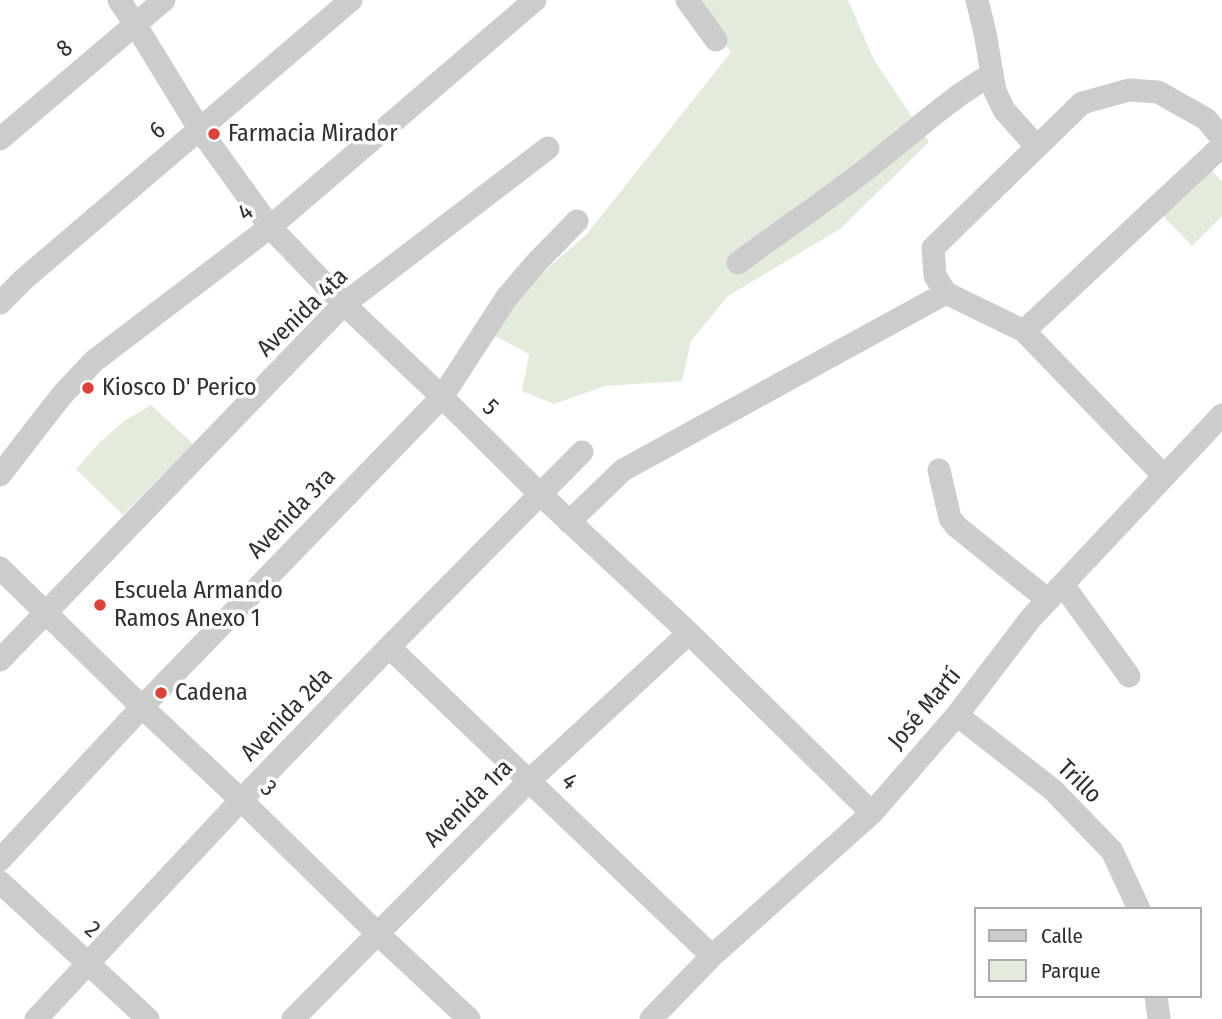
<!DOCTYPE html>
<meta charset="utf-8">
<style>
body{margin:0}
#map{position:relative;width:1222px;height:1019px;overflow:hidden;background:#fff;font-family:"Fira Sans Condensed",sans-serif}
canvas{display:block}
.legend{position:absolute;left:974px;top:907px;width:228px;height:91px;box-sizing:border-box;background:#fff;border:2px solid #acacac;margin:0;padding:9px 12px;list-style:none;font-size:21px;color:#2f2f2f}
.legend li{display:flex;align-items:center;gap:14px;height:35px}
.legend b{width:35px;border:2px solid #acacac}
</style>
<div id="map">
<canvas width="1222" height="1019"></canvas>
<ul class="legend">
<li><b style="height:9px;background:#ccc"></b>Calle</li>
<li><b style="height:19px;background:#e3ebdd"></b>Parque</li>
</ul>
</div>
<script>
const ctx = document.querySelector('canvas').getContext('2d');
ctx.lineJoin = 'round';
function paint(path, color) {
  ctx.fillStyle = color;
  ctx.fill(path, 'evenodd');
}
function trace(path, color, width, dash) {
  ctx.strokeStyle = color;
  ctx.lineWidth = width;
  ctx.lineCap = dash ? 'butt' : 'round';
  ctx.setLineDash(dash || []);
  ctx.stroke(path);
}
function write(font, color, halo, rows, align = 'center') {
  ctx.font = font + ' "Fira Sans Condensed",sans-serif';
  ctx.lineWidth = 7;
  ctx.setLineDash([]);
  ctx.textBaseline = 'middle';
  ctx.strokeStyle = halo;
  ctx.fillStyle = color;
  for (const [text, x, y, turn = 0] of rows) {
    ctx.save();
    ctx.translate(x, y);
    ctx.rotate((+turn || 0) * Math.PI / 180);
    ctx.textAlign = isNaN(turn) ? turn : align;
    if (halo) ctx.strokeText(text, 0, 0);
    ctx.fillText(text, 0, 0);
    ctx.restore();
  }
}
const green = new Path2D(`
 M693 0H848L874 60 929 142 840 229 728 296 691 341 682 381 605 386 554 404 522 391 529 354 495 336 522 291 587 234 731 52Z
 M1210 169 1222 181V216L1192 246 1162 215Z
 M151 405 193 444 123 515 76 469 100 442 124 421Z`);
const minor = new Path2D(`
 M119 0 135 24 200 130 270 227 344 304 442 397 540 494 689 633 872 813
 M687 0 716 40
 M977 0 985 33 995 91 1004 110 1037 147
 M0 139 164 0
 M738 263C781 231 826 201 868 168 909 136 947 100 992 74
 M0 303 24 279 351 0
 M1024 331 1222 146
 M939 470 950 518 956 526 1048 600
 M0 475 62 395 94 361 270 227 535 0
 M1164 476 1024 331 946 293 935 276 933 248 1082 103 1129 90 1158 92 1206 119 1222 138
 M569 522 623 470 946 293
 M0 568 142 707 241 800 378 934 469 1019
 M1063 585 1129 676
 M389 647 712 956
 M0 660 344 304 548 148
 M957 715 1053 790 1112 851 1139 909
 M0 860 142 707 442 397 507 297 536 263 577 221
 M0 882 148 1019
 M1156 996 1159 1019
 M36 1019 241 800 389 647 582 452
 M293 1019 530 780 689 633
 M651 1019 712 956 872 813 957 715 1031 618 1222 415`);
const markers = [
 [214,134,7,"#dd423a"],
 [88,388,7,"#dd423a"],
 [100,605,7,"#dd423a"],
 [161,693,7,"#dd423a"]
];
const streetNames = [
 ["8",65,49,-40],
 ["6",158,131,-40],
 ["4",246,213,-38],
 ["Avenida 4ta",303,313,-44],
 ["5",490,408,45],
 ["Avenida 3ra",292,514,-46],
 ["José Martí",925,709,-50],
 ["Avenida 2da",287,715,-46],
 ["4",569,782,44],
 ["Trillo",1079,782,44],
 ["3",268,789,44],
 ["Avenida 1ra",469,804,-45],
 ["2",92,930,42]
];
const poiNames = [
 ["Farmacia Mirador",228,134],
 ["Kiosco D' Perico",102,388],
 ["Escuela Armando",114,591],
 ["Ramos Anexo 1",114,619],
 ["Cadena",175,693]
];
paint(green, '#e3ebdd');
trace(minor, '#ccc', 23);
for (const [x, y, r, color] of markers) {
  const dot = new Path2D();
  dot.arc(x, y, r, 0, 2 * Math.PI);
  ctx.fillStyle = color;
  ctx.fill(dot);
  trace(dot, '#fff', 2.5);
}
write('24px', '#2f2f2f', '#fff', streetNames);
write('24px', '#2f2f2f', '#fff', poiNames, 'left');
</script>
